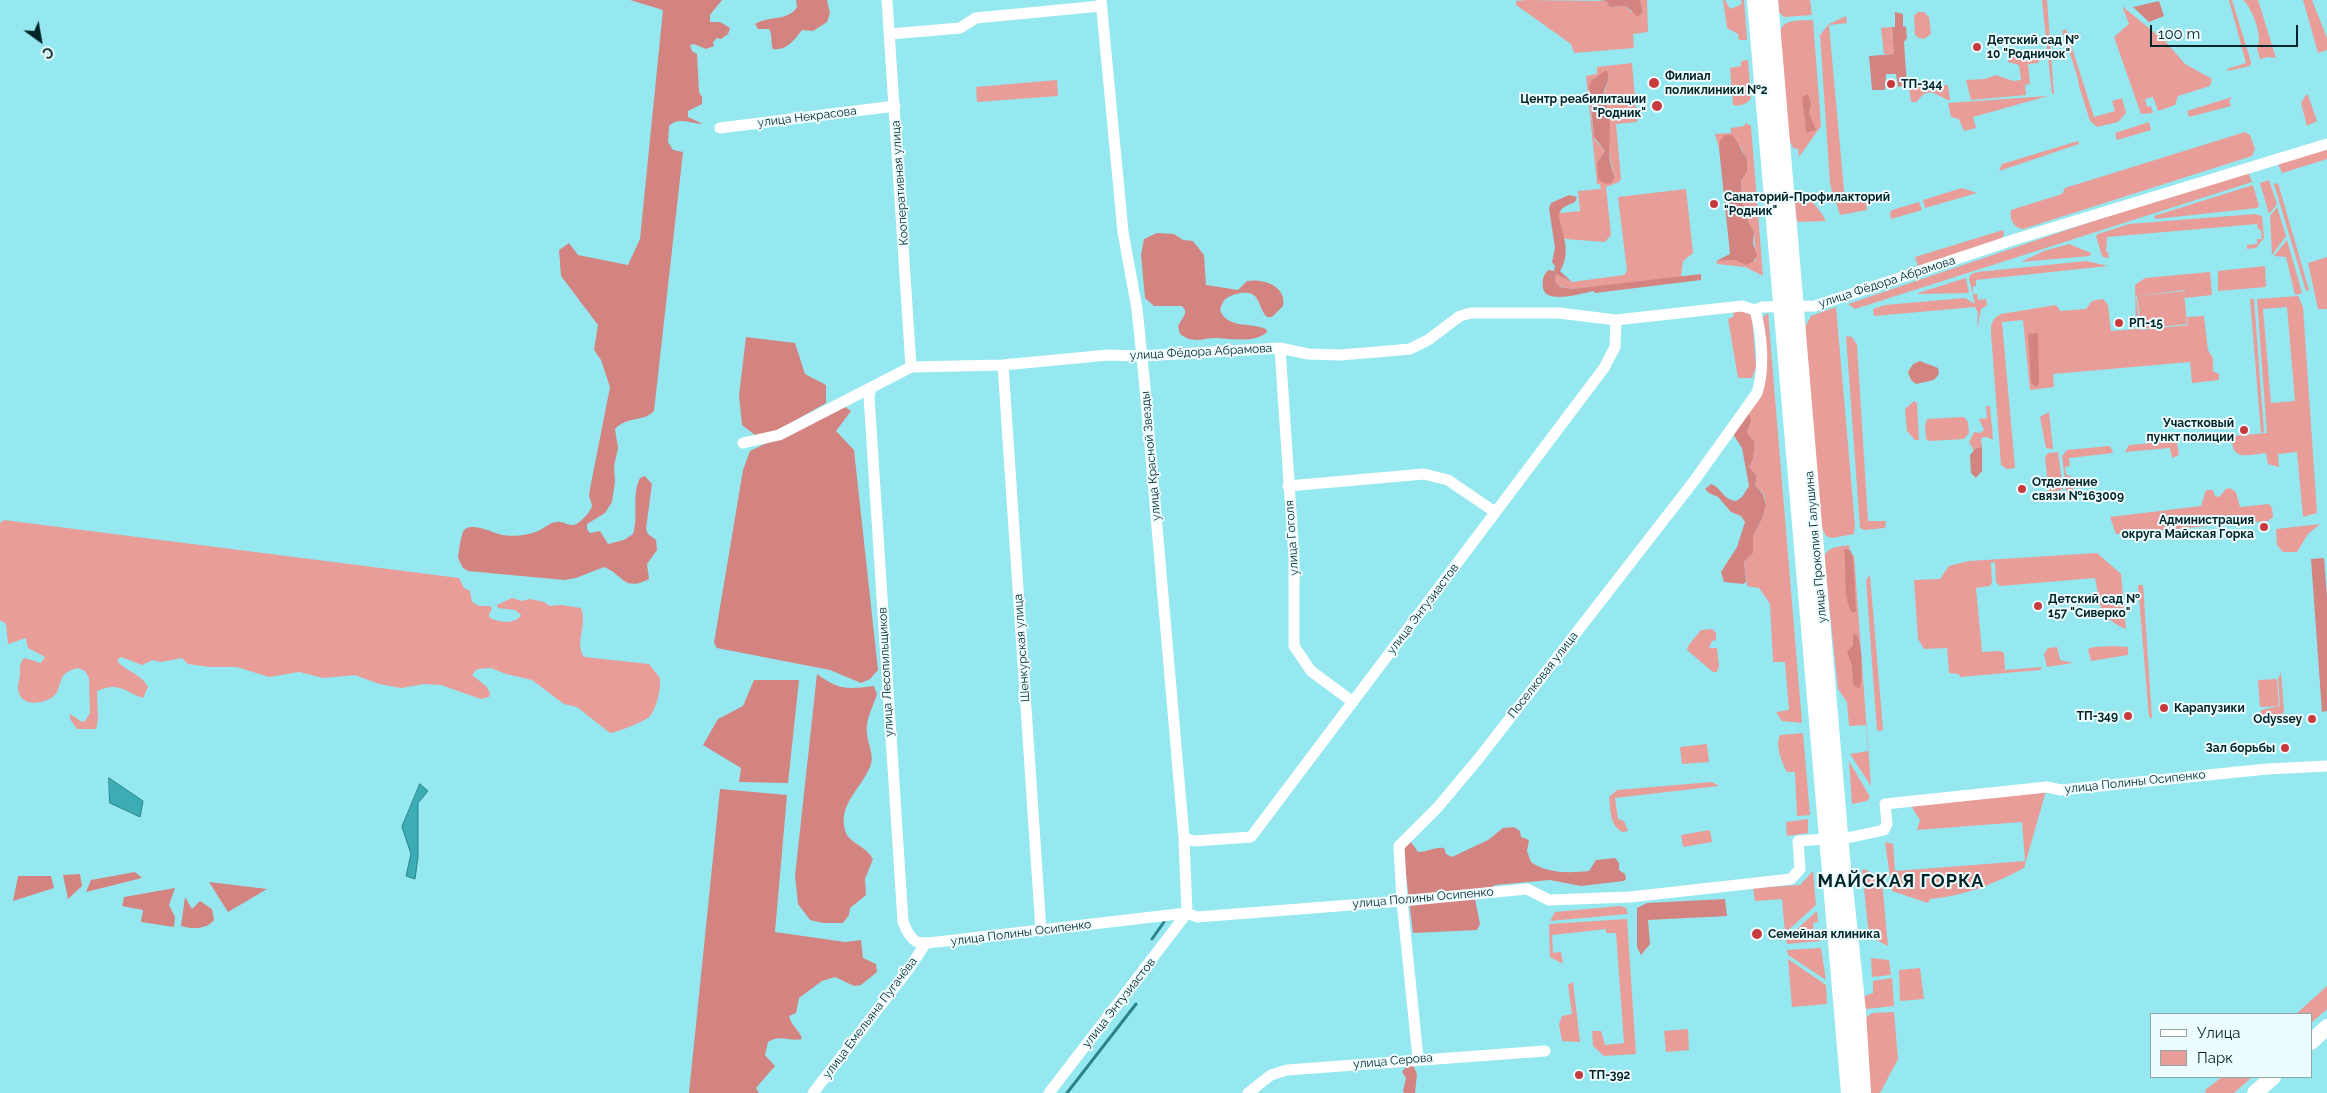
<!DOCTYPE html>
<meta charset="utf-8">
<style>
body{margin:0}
#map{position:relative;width:2327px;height:1093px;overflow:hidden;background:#96e8f0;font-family:Raleway,sans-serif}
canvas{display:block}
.legend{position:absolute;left:2150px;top:1013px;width:162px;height:65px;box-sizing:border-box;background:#edfcfe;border:1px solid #8ea6a8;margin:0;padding:6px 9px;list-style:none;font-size:15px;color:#002427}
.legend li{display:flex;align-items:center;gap:10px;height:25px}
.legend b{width:25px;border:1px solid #8ea6a8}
.north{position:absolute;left:15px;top:15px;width:50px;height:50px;-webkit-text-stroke:4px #edfcfe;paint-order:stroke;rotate:148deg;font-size:14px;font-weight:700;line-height:20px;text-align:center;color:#002427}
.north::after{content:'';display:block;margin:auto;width:18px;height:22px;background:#002427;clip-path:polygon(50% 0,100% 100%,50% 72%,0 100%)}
.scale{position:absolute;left:2150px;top:25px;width:148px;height:22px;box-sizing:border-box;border:2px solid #002427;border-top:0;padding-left:6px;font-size:15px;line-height:18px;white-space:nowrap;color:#002427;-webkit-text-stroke:4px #edfcfe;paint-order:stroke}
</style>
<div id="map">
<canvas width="2327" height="1093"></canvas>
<ul class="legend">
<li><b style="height:6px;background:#fff"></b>Улица</li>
<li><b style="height:14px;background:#e89d99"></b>Парк</li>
</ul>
<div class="north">С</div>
<div class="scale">100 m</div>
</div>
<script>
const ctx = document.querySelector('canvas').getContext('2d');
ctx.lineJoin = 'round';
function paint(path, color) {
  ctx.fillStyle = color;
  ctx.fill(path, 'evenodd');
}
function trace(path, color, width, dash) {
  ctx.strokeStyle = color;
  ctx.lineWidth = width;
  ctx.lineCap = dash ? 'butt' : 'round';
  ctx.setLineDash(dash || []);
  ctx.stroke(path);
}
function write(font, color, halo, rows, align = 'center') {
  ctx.font = font + ' Raleway,sans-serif';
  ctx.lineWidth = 4;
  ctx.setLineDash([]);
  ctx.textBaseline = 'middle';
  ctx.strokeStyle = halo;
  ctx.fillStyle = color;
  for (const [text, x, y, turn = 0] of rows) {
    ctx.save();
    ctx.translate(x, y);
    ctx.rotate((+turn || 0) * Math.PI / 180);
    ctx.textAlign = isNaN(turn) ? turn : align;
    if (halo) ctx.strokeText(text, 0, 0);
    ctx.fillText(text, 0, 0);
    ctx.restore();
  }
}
const green = new Path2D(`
 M1526 0 1606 1 1611 7 1626 6 1631 12 1642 9 1640 0H1647L1648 32 1633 34 1634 48 1574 53 1571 44 1516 5V1Z
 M1723 0H1725L1730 9 1742 4 1741 0H1744L1747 40H1739L1738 34 1727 28Z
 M1778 0H1810L1812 15 1784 17 1779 12Z
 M2042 0H2047L2054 94H2052Z
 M2229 0H2232L2251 62 2250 66 2228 71 2227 69 2246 63Z
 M2243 0H2258L2276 58 2268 57 2260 59 2257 48C2264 39 2252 7 2243 0Z
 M2303 0H2312L2327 38V50L2318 53Z
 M2122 6 2166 42 2185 64 2212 79 2210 86 2178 96 2175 105 2158 111 2153 97 2145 99 2147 107 2151 106 2153 113 2141 114 2114 37 2129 24Z
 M1918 12H1924L1929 17 1931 34 1924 39 1919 38 1915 35 1914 16Z
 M1846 16 1847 23 1829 25 1845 202 1866 200 1867 210 1840 215C1837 203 1832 195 1830 183L1820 35 1829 24Z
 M1813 20 1821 126 1799 157 1798 149 1793 148 1789 139 1780 32C1783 18 1800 21 1813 20Z
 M1892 27 1894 54H1884L1881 28Z
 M2066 29 2094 117 2115 111 2112 101 2122 98 2126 113 2118 122 2097 127 2090 121 2079 86C2080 80 2065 41 2062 31Z
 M2037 54 2040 58 2038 63 2028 64 2030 84 2025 85 2026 95 1971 100 1966 80 1985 79 1996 75 2013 81 2021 80 2019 65 2008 62V55Z
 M1748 60 1751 98C1747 104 1740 107 1733 105L1730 68 1741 66V61Z
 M1632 63 1637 122 1616 124 1621 179 1619 182 1606 187 1611 235 1605 242 1566 239 1560 236 1555 218 1560 213 1580 211 1578 191 1601 189 1600 184H1597L1586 76 1597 74V67ZM1600 75 1609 77 1604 95 1609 114 1608 141 1612 170 1615 177 1597 163 1605 151 1595 140 1593 131 1589 90 1594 78Z
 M1057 80 1058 96 977 102 976 87Z
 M1948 85 1950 101C1938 96 1928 84 1917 102H1911L1909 86Z
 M2306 95H2308L2317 121 2307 126 2301 103Z
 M2048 96 1973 117 1976 128 1964 131 1959 119 1951 117 1948 103Z
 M2232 97 2229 101 2231 106 2189 117 2187 111Z
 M2149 122 2151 130 2117 140 2115 133Z
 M1746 123 1751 126 1763 276 1745 267 1717 264 1716 261C1722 261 1728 259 1733 260 1743 261 1746 267 1756 260L1754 232 1746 217 1742 199 1741 181 1745 174 1747 159 1741 147 1725 135 1721 141 1719 148 1715 134 1731 133V128L1744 126Z
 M2245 132 2250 135 2255 149 2252 156 2023 229C2014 228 2009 219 2011 210L2062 194 2065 188Z
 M2078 141 2079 144 1999 171 2002 164Z
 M2327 149V159L2282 173 2278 164Z
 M2244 170 2249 174 2252 182 1855 309 1848 304Z
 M2269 180 2277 204 2269 214 2260 183Z
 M2278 183 2309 290 2306 291 2274 184Z
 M2253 185 2259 206 2257 208 2155 219 2154 216Z
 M1962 188 1977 193 1925 208 1923 200Z
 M1686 189 1693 253 1683 261 1681 278 1572 289 1558 286 1555 282 1556 274 1572 282 1624 275 1627 271 1618 197Z
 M1797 195C1809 194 1821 211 1826 221L1798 222C1794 216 1793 202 1797 195Z
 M1919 202 1922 210 1891 219 1890 213 1892 210Z
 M2277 207 2286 236 2272 255 2270 216Z
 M2255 214 2262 216 2264 238 2256 248 2247 249V245L2257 244V239H2262L2261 230 2258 229 2257 224 2107 237 2106 252H2108L2109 257 2106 258 2102 256 2096 236 2098 234 2129 224Z
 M2003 230 2004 234 2001 241 1900 272 1918 266 1915 257Z
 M2287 240 2302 293 2295 295 2286 257 2274 256Z
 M2069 244 2091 253 2090 256 2021 262 2044 251Z
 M2327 257V309H2318L2308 263Z
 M2086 261 2108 266 1976 280V286H1973V294H1977L1978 300 1986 299 1987 305 1981 309 1977 330 1978 313 1975 307 1874 316 1873 309 1885 305 1965 298 1975 304 1969 278 1971 274 1978 272Z
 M2265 266 2266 287 2218 291V271Z
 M2210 272 2212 295 2185 298 2184 290 2136 296 2140 330 2188 325 2187 317 2204 316 2208 350 2213 358V371L2219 374V380L2192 383 2190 362 2053 374 2054 387 2030 390 2023 320 2002 322 2015 468 2007 469 2001 465 1991 333C1991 323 1992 319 2001 314L2056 305 2060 311 2086 309 2092 301 2103 299 2108 305 2111 331 2136 329 2135 285 2145 278Z
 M1966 278 1969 293 1918 294V293Z
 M2184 291 2187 324 2141 329 2137 296Z
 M2298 296 2303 307 2317 513 2303 517 2297 452 2278 454 2279 467 2268 464 2266 453C2247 455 2231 462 2232 436L2267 433 2257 299ZM2287 307 2295 401 2271 403 2263 309Z
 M2250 299H2254L2264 432 2261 433Z
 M1836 307 1855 525 1854 534 1832 538 1826 536 1821 526 1805 327 1811 316Z
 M1746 308 1752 317 1756 367 1752 378H1738L1728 319 1733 317 1734 311Z
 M1768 313 1802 723 1782 721 1776 712 1789 710 1785 662H1773L1770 604 1759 588 1747 586 1744 562 1753 553V536L1762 519 1766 505 1764 494 1755 485 1757 476 1749 467 1753 459 1755 442 1747 433C1749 424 1754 421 1746 412L1764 360 1763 317Z
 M1846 336 1852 337 1857 345 1868 521H1886L1885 528 1864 530 1860 528Z
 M1914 401 1917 403 1919 440H1915L1907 431 1905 409Z
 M1986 406H1990L1993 440 1987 437 1981 438 1982 447 1974 451 1969 442 1974 432 1980 433 1984 430 1979 419 1987 418Z
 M2049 412 2053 449 2046 448 2040 417Z
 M1964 417 1968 422 1969 433 1964 439 1929 441 1926 439 1925 425 1927 419Z
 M2174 441 2177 443 2179 455 2172 458 2170 448 2125 452 2129 445Z
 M2110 446 2113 453 2069 458 2070 466 2065 467 2066 475 2071 476 2074 495H2069L2066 490 2062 456 2067 450Z
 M2058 452 2063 489 2057 491 2058 499 2049 494 2045 457 2048 453Z
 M2230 488 2236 492 2240 507 2269 504 2272 508 2273 517 2268 521 2116 534 2110 517 2201 506 2206 490H2213L2215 496 2219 497 2226 489Z
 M4 520 459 578 464 588 470 591 472 602 479 606H490L492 608 489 615 490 618C499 622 515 625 521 615L515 610 498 608 497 605 512 598 522 601 530 599 544 602 550 606 561 605 581 608C588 626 574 641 584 657L649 664 660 678C661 689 657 707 650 716 646 721 618 732 610 733L577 707 564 704 532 680 506 674 491 668 477 669 472 675 486 686 490 693 489 697 481 699 441 685 424 684 401 688 379 684 355 675 323 678 299 672 269 677 237 667H209L188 664 182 658 161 662 153 660 142 665 121 657 118 659V662C127 672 140 673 148 687L143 698C125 692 119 681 97 691L98 720 96 729H77L70 719V714L82 722 85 721 90 713 89 678 85 671 78 668C53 673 65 690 51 698 39 705 19 706 18 688 18 684 19 680 20 676 20 669 19 664 24 658L41 663 45 657 28 648 26 638 8 644 6 624 0 620V523Z
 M2320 524 2308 534 2297 552H2283L2277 545 2276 529Z
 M1849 545 1850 555H1854L1871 786 1850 754 1868 751 1866 725 1849 726 1847 702 1838 689 1824 556C1829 546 1839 547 1849 545Z
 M2097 553 2121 574 2126 629 2117 625 2102 614 2095 578 2000 586 1996 582 1995 563 1991 562 1992 582 1990 586 1976 588 1982 652 2000 651 2004 653 2005 670 2042 667 2040 670 1960 677 1959 674 1949 673 1947 648 1924 649 1918 639 1914 580 1940 579 1949 566 1969 561Z
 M1870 575 1883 730 1877 731 1866 580Z
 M2138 585H2143L2152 718 2149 717Z
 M1712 629 1716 633V640L1712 641 1709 648H1717L1719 666 1717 672H1713L1687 650 1688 646 1701 630Z
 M2113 646 2128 647V655L2091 661 2088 649 2094 647Z
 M2057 647 2060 660 2073 663 2047 667 2044 654 2048 648Z
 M2281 672 2284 712 2279 717 2260 718 2261 710 2280 706 2278 679Z
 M2277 679 2279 706 2260 707 2258 680Z
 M1803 733 1810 815 1797 816 1795 772H1787C1782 763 1775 745 1780 735Z
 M1707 744 1709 762 1682 764 1680 747Z
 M1849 761 1870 797 1867 801 1852 804Z
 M1712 782 1719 786 1615 798 1618 819 1624 821 1628 831 1622 832C1609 824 1611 811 1609 797L1617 790Z
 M2046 791 2024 868C1994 884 1964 896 1930 899L1928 903 1892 891 1885 842 1893 844 1895 871 2025 861 2022 822 1917 830 1920 820 1908 801Z
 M1808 819V833L1787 836 1786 822Z
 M1710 830 1712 842 1683 847 1681 835Z
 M1864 869 1879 877 1882 882 1888 946 1869 936 1862 870Z
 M1813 871 1816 905 1785 933 1782 899 1755 901 1753 888 1800 885Z
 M1620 906 1626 908 1628 914 1550 921 1555 912Z
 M1817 911 1818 922 1813 923 1814 937H1819L1820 941 1787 944 1786 939Z
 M1627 919 1636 1054 1604 1056 1593 1046 1592 1031H1601L1605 1045 1624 1043 1616 933H1606V929L1552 935 1553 953 1561 952 1563 964 1550 957 1549 924Z
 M1821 948 1826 980 1788 955 1787 950Z
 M1871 958 1889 960 1891 975 1872 977Z
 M1788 959 1826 985 1827 1004 1792 1007Z
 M1920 968 1924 999 1900 1001 1899 970Z
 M1892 978 1894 1006 1866 1009 1862 997 1873 993V981Z
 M1573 982 1580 1042 1562 1041 1559 1024 1562 1016 1572 1014 1568 985Z
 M2327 986V1009L2311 1023V1014H2296Z
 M1894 1012 1898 1059 1880 1093H1871L1864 1019 1872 1013Z
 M1688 1029 1689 1050 1666 1052 1664 1031Z
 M2222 1077H2252L2234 1093H2206L2205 1090Z`);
const forest = new Path2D(`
 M630 0H722L710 15V22H720L730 28 728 34 721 39 717 38 713 42 714 46 706 49 694 44 690 45 692 51 697 54 699 92 702 97V104L688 111V117L703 124C691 124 679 116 669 126L668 142 673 150 683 152 654 411C644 422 627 416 615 429L618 448 614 466 615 482 612 502 605 513 587 524V529L590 533 600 531 608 544 624 540 633 534C639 515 631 497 640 478L645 476 652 484 646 529 648 534 656 540 657 550 647 564 649 579C623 592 624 575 604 567L576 578 564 580 468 571 463 568 458 558C459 551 461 532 465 529 475 523 492 533 502 535 513 537 531 535 540 530 546 527 551 522 557 522 563 521 566 525 572 525 578 526 592 511 592 505 591 502 589 497 589 494L610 387 601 360 594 350 598 325 561 276 559 250 569 243 578 255 628 265 640 239 663 10Z
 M796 0H827L830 13 827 22 813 31 802 30C794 40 787 51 773 49 770 42 773 35 769 29H758L755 24C767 16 789 21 797 7Z
 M1599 0H1640L1643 12 1638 17 1626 6 1610 7 1606 1Z
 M2159 1 2164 16 2149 22 2133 7Z
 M1895 12 1903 14V26L1906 27 1907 38 1904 42 1907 85 1898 87 1896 74H1886L1885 90H1872L1869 56 1894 54 1892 27H1895Z
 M1606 70C1613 80 1603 86 1604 96 1605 102 1608 108 1609 115 1612 135 1605 158 1615 177L1611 183 1606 184 1598 179 1597 163 1605 151 1594 137 1589 87 1592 80Z
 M1808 94 1811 104 1809 113 1816 130 1806 133C1806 119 1803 110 1802 97Z
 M1725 135H1733L1747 159V171L1741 181 1742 199 1746 217 1754 232 1753 243 1757 256 1753 262 1746 265 1735 260 1716 261 1730 254 1719 148 1720 141Z
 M1569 195 1577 197 1575 202C1571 204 1564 206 1561 210 1553 221 1576 245 1560 271L1572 282 1556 274 1555 282 1560 287 1572 289 1701 274V280L1595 293 1593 291C1581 294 1545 304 1543 288 1542 280 1543 276 1548 270L1554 271 1555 266 1552 262 1555 248 1549 208 1551 203Z
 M1157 233 1174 234 1183 240 1193 241 1204 255 1206 285 1238 290 1247 281C1263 278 1287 286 1283 306L1272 317H1267C1261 311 1261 305 1257 299 1252 289 1235 293 1227 298 1223 300 1222 305 1220 309 1225 329 1251 322 1266 329L1267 332C1256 343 1232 339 1218 338 1203 337 1195 345 1180 334L1178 326 1185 314V310L1182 306H1154L1145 298 1141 255 1144 239Z
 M2038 333 2039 385 2036 387 2031 383 2028 334Z
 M746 337 795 343 805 374 826 385V403L773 433 755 435 742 425 739 395Z
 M1920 361 1938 368 1939 374 1934 380 1916 384 1911 380 1908 372 1913 364Z
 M844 406 851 411 836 431 854 450 878 670 870 679 861 683 830 670 717 648 714 643 743 470 750 451Z
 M1746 412C1755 419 1749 425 1747 433L1755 442 1753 459 1749 467 1757 476 1755 485 1763 494 1766 505 1762 519 1753 536V553L1744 562 1746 582 1743 584 1724 582 1721 572 1737 547 1745 522 1741 516 1731 512 1718 497 1709 493 1705 489 1711 484C1721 487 1723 500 1736 501L1742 497 1749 486 1742 448 1733 434Z
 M1982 447V471L1976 478 1971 473 1970 455 1975 449Z
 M1847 549 1851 551 1853 558 1856 611 1853 613C1842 603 1847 565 1844 550Z
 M2324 558 2327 597V711L2322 712 2311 559Z
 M1856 634C1862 639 1864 682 1859 689L1853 684 1852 666 1847 652 1853 645V635Z
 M817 674C840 691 847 689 874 686L877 694C873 707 865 720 867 734 868 745 875 756 870 767 861 789 836 806 846 833 850 843 866 846 873 859L865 879 866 895 850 908 849 915 843 923H823L810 920 798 904 795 876Z
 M754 680H799L788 783 739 782 741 768 703 745 718 719 743 706Z
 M720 789 787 795 775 932 845 942 861 940 863 958 876 964 877 972 861 985 854 986 835 977 822 981 799 998 796 1013 789 1016C791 1026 800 1030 802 1039 789 1042 780 1034 768 1042L765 1055 775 1066 756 1088 759 1093H689Z
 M1514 827 1520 831 1521 837 1529 840 1527 851 1531 862C1548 874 1569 873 1589 871L1596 860 1615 858 1619 863V870L1625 874 1626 879 1624 881 1581 886 1550 880 1495 885 1475 899 1480 924 1477 930 1413 933 1403 849 1411 842 1418 852C1428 852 1434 847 1444 848L1446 854 1452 857 1488 840 1503 828Z
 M135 872 142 878 86 892 91 880Z
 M80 874 82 886 68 899 63 875Z
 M18 876H51L54 888 13 901Z
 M209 882 267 889 228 912Z
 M175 888 169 905 175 917 174 927 141 922 143 910 122 906 124 897Z
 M185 897 192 909 200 901 212 909 214 920C206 930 192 929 181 926Z
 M1725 899 1727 916 1648 920 1650 944 1641 955 1637 947V908L1647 903Z
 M1407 1065H1413L1417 1074 1415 1093H1404L1403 1091 1406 1078 1402 1072Z`);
const water = new Path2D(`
 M109 778 143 801 140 817 110 803Z
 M420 784 428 791 418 803V857L415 879 406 876 411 854 402 827Z`);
const stream = new Path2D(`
 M1152 939 1164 922
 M1067 1093 1136 1004`);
const street = new Path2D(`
 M887 0 911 367
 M890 34 960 28 976 18 1101 6
 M720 128 895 106
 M1280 348 1294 557V646L1311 671 1353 702
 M1003 365 1041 931
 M871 388 869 396 903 922C914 949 920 943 946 941L1187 913 1197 917 1402 901 1527 889 1549 900 1630 897 1791 879 1800 869 1798 841 1852 837 1884 830 1887 824 1885 804 2047 787 2061 790 2267 769 2327 766
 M743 443 779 435 911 367 1003 365 1108 355 1142 356 1280 348 1308 354 1340 355 1377 352 1410 349 1428 340 1460 316 1471 313H1559L1616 320 1742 306 1755 310 1762 307 1815 306 2013 240 2327 144
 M1288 486 1424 474 1448 480 1495 512
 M1184 838 1194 841 1251 837 1604 368 1615 347 1616 320
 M1418 1058 1402 901 1399 846 1438 807 1479 758 1694 481 1757 393C1765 368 1762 335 1755 310
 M813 1093 908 970 926 943
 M1049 1093 1187 913 1184 838 1144 377 1137 309 1123 232 1101 0
 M1248 1093 1271 1075 1287 1070 1545 1051`);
const secondary = new Path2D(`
 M1755 0 1849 1093
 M1770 0 1842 858 1858 1012 1863 1093
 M2311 1042 2327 1027
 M2255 1093 2273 1077`);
const markers = [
 [1977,47,5,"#c93a3f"],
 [1654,83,6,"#c93a3f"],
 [1891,84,5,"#c93a3f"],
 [1657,106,6,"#c93a3f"],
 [1714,204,5,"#c93a3f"],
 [2119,323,5,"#c93a3f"],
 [2244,430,5,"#c93a3f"],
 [2022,489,5,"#c93a3f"],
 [2264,527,5,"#c93a3f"],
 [2038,606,5,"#c93a3f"],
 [2164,708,5,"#c93a3f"],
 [2128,716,5,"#c93a3f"],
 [2312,719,5,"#c93a3f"],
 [2285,748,5,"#c93a3f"],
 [1757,934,6,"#c93a3f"],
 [1579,1075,5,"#c93a3f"]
];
const poiNames = [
 ["Детский сад №",1987,40],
 ["10 \"Родничок\"",1987,54],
 ["Филиал",1665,76],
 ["поликлиники №2",1665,90],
 ["ТП-344",1901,84],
 ["Центр реабилитации",1646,99,"right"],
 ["\"Родник\"",1646,113,"right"],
 ["Санаторий-Профилакторий",1724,197],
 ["\"Родник\"",1724,211],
 ["РП-15",2129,323],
 ["Участковый",2234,423,"right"],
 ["пункт полиции",2234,437,"right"],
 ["Отделение",2032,482],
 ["связи №163009",2032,496],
 ["Администрация",2254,520,"right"],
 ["округа Майская Горка",2254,534,"right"],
 ["Детский сад №",2048,599],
 ["157 \"Сиверко\"",2048,613],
 ["Карапузики",2174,708],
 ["ТП-349",2118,716,"right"],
 ["Odyssey",2302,719,"right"],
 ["Зал борьбы",2275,748,"right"],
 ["Семейная клиника",1768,934],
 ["ТП-392",1589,1075]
];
const streetNames = [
 ["улица Некрасова",807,117,-7],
 ["Кооперативная улица",900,183,-94],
 ["улица Фёдора Абрамова",1887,282,-18],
 ["улица Фёдора Абрамова",1201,352,-3],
 ["улица Красной Звезды",1151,456,-95],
 ["улица Гоголя",1292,538,-94],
 ["улица Прокопия Галушина",1816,547,-95],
 ["улица Энтузиастов",1423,609,-53],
 ["Шенкурская улица",1022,648,-94],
 ["улица Лесопильщиков",886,672,-93],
 ["Поселковая улица",1543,675,-52],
 ["улица Полины Осипенко",2135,782,-6],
 ["улица Полины Осипенко",1423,898,-5],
 ["улица Полины Осипенко",1021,933,-7],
 ["улица Энтузиастов",1119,1003,-52],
 ["улица Емельяна Пугачёва",870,1018,-53],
 ["улица Серова",1393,1061,-5]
];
const districtNames = [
 ["МАЙСКАЯ ГОРКА",1901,882]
];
paint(green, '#e89d99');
paint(forest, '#d48480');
paint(water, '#3cacb5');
trace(water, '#2a838a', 1);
trace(stream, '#2a838a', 3);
trace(street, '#fff', 11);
trace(secondary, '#fff', 16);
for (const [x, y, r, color] of markers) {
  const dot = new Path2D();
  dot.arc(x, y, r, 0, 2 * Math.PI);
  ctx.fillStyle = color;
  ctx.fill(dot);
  trace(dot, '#edfcfe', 2);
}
write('bold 12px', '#002427', '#edfcfe', poiNames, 'left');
write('12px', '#002427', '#edfcfe', streetNames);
ctx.letterSpacing = '1px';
write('bold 18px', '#002427', '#edfcfe', districtNames);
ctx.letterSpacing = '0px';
</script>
